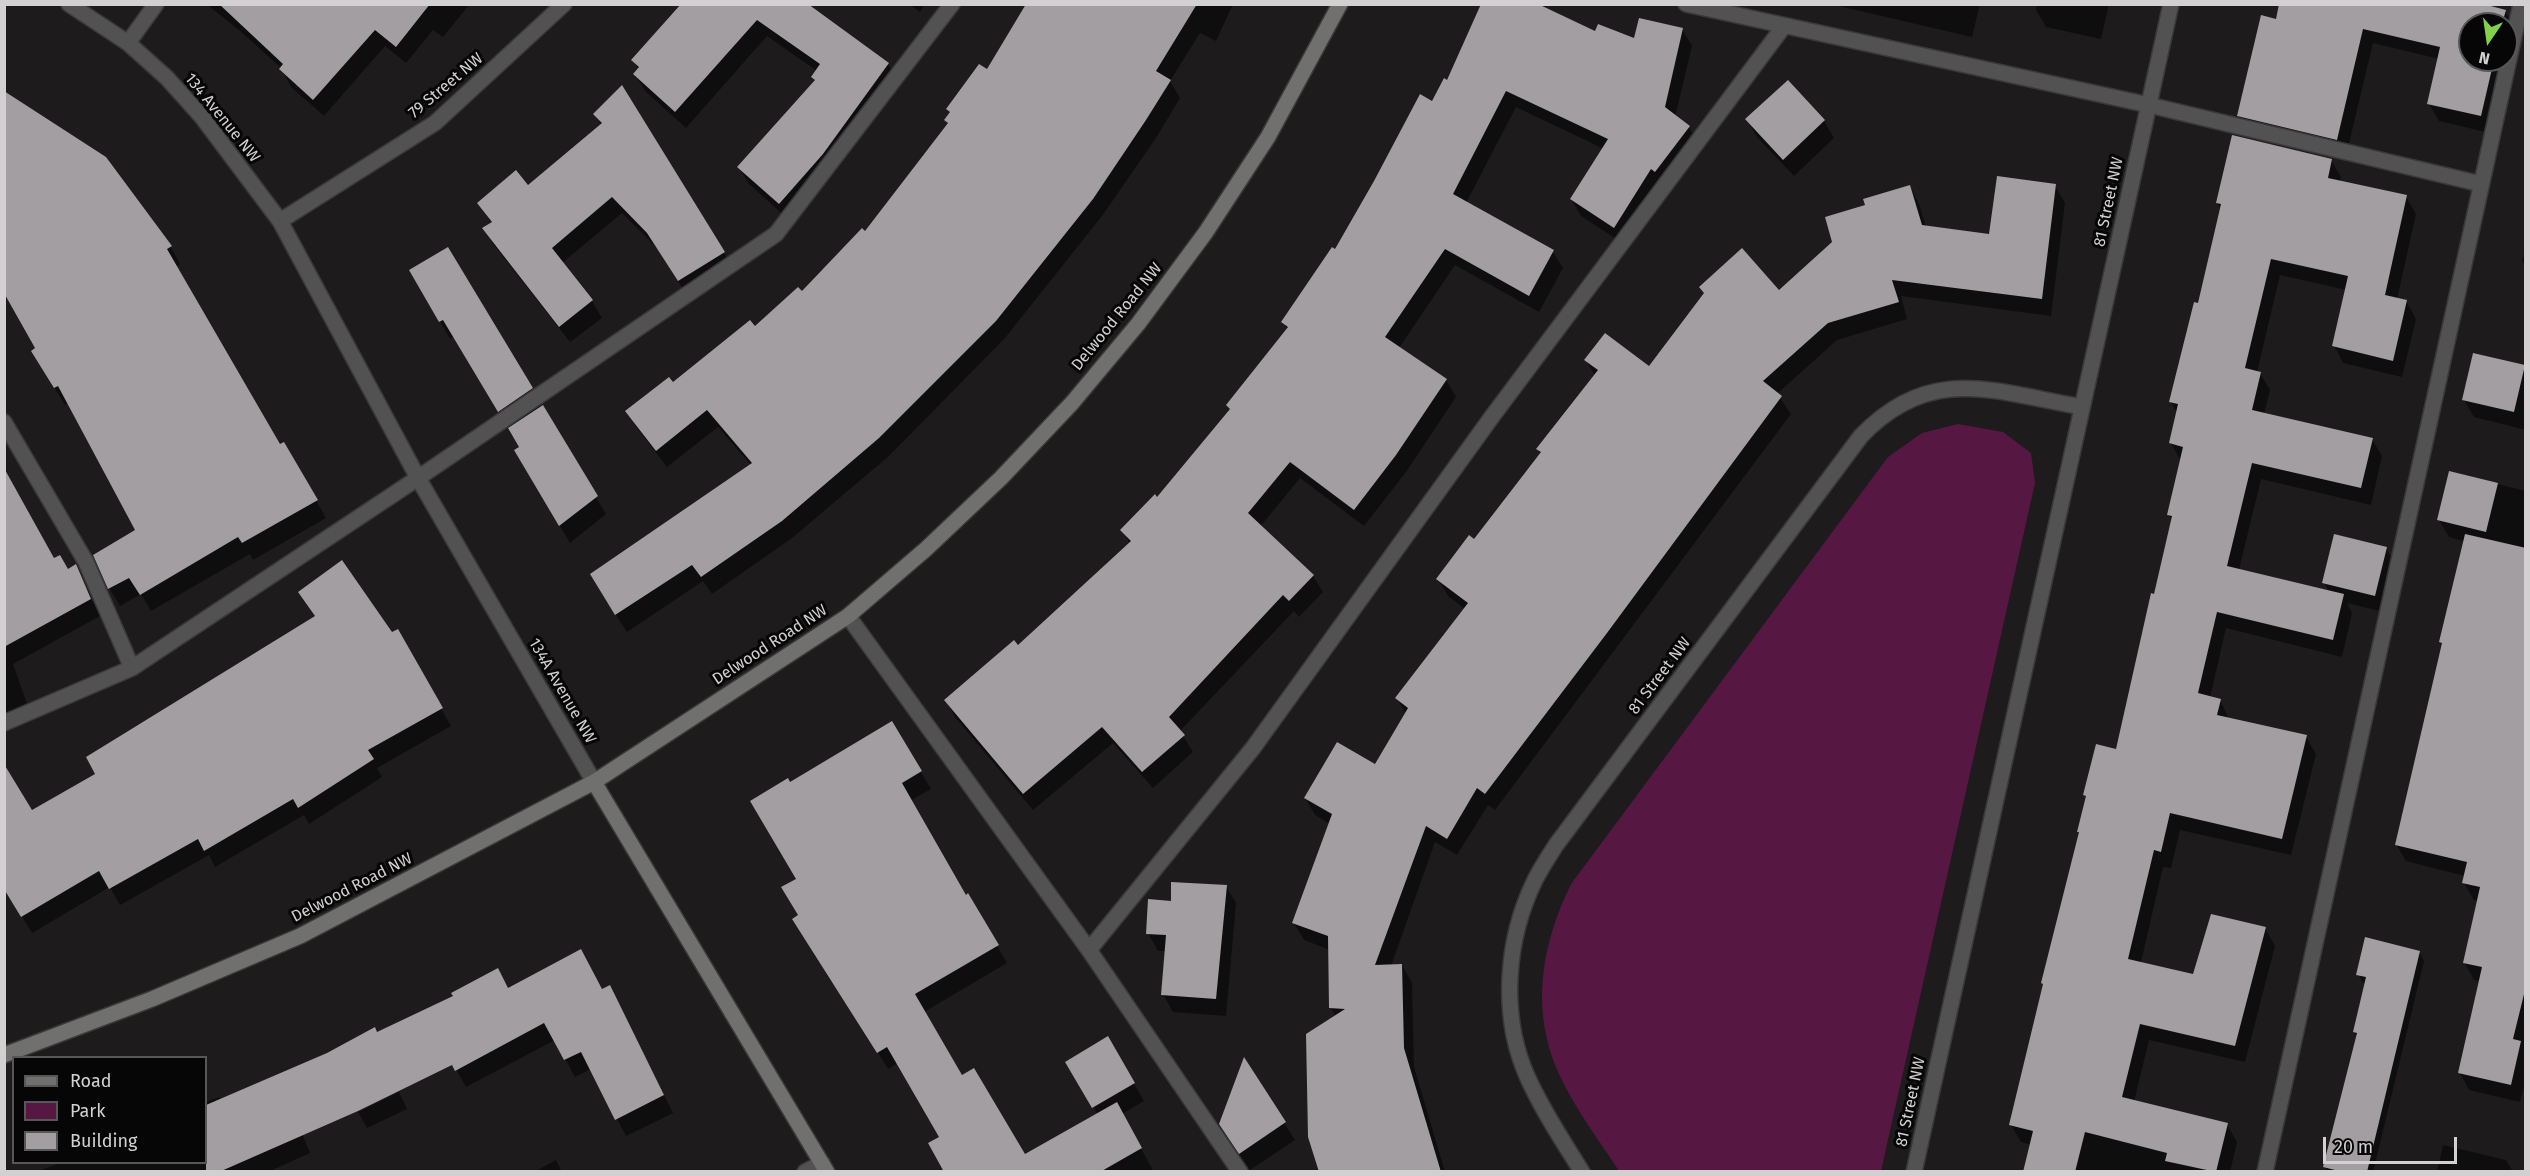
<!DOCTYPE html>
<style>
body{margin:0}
#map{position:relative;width:2530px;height:1176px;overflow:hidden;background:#1d1b1c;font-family:"Fira Sans",sans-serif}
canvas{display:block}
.frame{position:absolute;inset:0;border:6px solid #d2d0d1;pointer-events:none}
.legend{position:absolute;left:12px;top:1056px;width:195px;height:108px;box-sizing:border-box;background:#070607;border:2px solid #585758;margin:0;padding:8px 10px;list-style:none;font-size:18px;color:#d2d0d1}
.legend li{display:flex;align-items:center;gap:12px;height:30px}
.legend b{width:30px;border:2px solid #585758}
.north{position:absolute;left:2458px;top:12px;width:60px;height:60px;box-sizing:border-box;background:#070607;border:2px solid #585758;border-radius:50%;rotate:193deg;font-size:16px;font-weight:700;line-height:24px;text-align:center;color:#d2d0d1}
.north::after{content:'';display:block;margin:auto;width:21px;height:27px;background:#83d04f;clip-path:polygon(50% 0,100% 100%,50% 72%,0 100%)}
.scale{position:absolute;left:2323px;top:1137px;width:134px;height:27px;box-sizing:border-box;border:3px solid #d2d0d1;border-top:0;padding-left:8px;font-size:18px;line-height:21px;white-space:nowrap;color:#d2d0d1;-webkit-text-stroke:4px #070607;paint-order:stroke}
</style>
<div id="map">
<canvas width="2530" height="1176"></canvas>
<div class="frame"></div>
<ul class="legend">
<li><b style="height:8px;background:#70716f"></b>Road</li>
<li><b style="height:16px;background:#561743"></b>Park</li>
<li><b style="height:16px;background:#a29ea1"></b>Building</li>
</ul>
<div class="north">N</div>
<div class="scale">20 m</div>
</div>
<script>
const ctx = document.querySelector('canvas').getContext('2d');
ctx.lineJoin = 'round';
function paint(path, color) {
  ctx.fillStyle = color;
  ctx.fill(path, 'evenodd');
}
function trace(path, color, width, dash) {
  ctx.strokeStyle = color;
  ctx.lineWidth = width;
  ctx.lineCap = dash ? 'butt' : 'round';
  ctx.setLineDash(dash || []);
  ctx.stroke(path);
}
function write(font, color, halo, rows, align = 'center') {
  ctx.font = font + ' "Fira Sans",sans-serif';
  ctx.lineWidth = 6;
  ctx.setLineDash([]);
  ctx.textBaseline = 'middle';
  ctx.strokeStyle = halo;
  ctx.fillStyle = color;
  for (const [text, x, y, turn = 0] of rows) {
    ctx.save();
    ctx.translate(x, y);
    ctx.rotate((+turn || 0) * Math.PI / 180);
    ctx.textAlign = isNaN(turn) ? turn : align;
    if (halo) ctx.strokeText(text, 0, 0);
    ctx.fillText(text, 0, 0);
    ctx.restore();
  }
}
const green = new Path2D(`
 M1958 424 2003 432 2031 453 2035 483 1881 1171H1619C1599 1140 1575 1109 1559 1074 1530 1011 1541 945 1571 884L1888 457 1922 433Z`);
const shadow = new Path2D(`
 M206 4H470L443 37 433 30 406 63 385 46 324 116 291 87 281 68 239 30Z
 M806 4 888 64 898 81 789 220 749 184 739 167 815 82 813 77 817 71 767 36 686 128 645 91 635 74 639 70 633 60 667 22Z
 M909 4H925L920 12Z
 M1041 4H1233L1216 41 1200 33 1170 81 1180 98 1156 138 1102 216 1005 338 889 456 792 538 712 594 703 581 627 632 601 592 751 465 718 427 667 467 637 428 627 411 672 384 755 329 802 293 865 233 948 125 946 120Z
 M1830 4H1980L1972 37Z
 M2037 4H2109L2101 39 2046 27 2036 10Z
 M2281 4H2486V7L2505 11 2515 29 2490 133 2439 121 2429 104 2439 59 2373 43 2346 156 2248 133 2238 116 2277 20ZM2470 24H2506V60H2470Z
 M1682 29 1692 46 1675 117 1689 127 1699 144 1624 244 1581 216 1571 199 1604 149 1516 107 1466 203 1553 252 1563 268 1539 312 1455 265 1399 348 1446 380 1456 397 1406 472 1364 526 1300 478 1260 527 1313 576 1323 592 1299 617 1294 611 1180 731 1193 752 1153 788 1113 743 1033 810 955 717 946 700 1018 647 1130 544 1122 530 1158 499 1231 410 1228 406 1288 330 1283 322 1336 251 1448 82 1596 33 1635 40Z
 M1788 82 1824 121 1834 138 1794 176 1757 137 1747 119Z
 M595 114 724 253 733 269 688 297 658 249 622 213 562 263 592 301 602 318 570 342 493 244 484 228 492 224 479 203 528 187 602 126Z
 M2331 160 2341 177 2340 182 2406 197 2416 214 2397 299 2406 301 2416 319 2402 377 2343 363 2334 345 2347 290 2280 275 2257 372 2260 373 2270 390 2264 414 2372 439 2382 456 2371 505 2261 479 2239 570 2329 592 2324 582 2386 548 2396 565 2384 612 2347 603 2352 613 2342 657 2226 628 2210 698 2220 700 2229 719 2306 737 2316 754 2291 855 2180 830 2171 868 2163 867 2141 962 2195 976 2265 928 2275 946 2245 1062 2149 1040 2134 1102 2227 1125 2237 1142 2230 1172H2025L2031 1145 2021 1142 2011 1125 2080 834 2087 798 2085 794 2117 750 2173 522 2168 515 2180 460 2171 443 2177 413 2171 402 2199 305 2221 209 2217 203Z
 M1910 186 1919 204 1926 227 1990 236 2055 186 2065 203 2051 316 1901 296 1907 319 1837 340 1777 394 1791 414 1495 810 1488 805 1457 855 1435 842 1391 966 1402 965 1412 983 1414 1067 1445 1172H1321L1336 1017 1331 1008 1330 950 1304 940 1294 923 1330 824 1315 815 1305 798 1375 766 1406 714 1397 698 1465 609 1448 596 1438 579 1475 541 1541 454 1538 449 1595 376 1586 360 1649 368 1779 292 1834 242 1867 206Z
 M170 246 180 264 176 267 279 446 284 444 326 518 253 560 250 554 151 611 141 594 120 606 110 589 95 555 137 530 68 403 65 405 33 352Z
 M2526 246V267L2522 261Z
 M448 249 606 514 570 543 516 451 521 448 509 428 454 336 450 339 411 270Z
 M2475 354 2526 367V430L2474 417 2464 400Z
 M2450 472 2526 491 2524 1048 2526 1078 2520 1102 2469 1090 2460 1073 2481 981 2474 980 2464 962 2478 901 2474 900 2464 883 2465 876 2406 861 2396 844 2443 646 2440 642 2463 541 2449 537 2439 520Z
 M4 516 68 571 76 567 100 616 13 664 30 712 4 721Z
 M299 592 392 634 397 631 451 726 377 768 382 777 309 824 304 815 215 867 209 855 120 905 110 887 32 933 4 886 31 812 97 774 316 618Z
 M892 723 931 789 910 801 965 897 968 895 1007 963 924 1012 961 1077 1024 1156 1098 1115 1067 1063 1107 1038 1144 1101 1122 1114 1154 1172H945L941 1138 898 1063 888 1069 834 981 832 983 794 919 800 916 790 784Z
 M1226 886 1236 903 1226 1016 1173 1012 1163 994 1166 951H1158L1148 933Z
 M2419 952 2424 961 2373 1172H2328L2325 1166 2357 1037 2354 1032 2366 984 2363 983 2358 974Z
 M508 989 619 1004 673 1113 626 1136 591 1069 575 1077 555 1040 466 1087 423 1011Z
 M1244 1061 1295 1140 1250 1170 1231 1142Z
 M399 1092 407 1109 367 1128 358 1112Z
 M286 1093 310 1153 268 1172H36L62 1162H206V1102L220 1097 221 1100Z
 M2443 1145 2506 1160 2513 1172H2437Z
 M556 1160 562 1172H534Z`);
const building = new Path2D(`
 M219 4H430L396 47 375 30 313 100 279 69 283 64Z
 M681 4H808L889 63 823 154 779 204 737 167 815 80 811 77 820 64 757 20 675 112 633 74 639 67 631 60Z
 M1026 4H1197L1156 71 1171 80 1146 120 1093 199 996 321 879 438 782 521 701 577 692 565 615 615 590 574 752 463 707 410 656 451 625 411 669 377 673 382 750 320 755 326 798 287 802 291 862 228 865 231 948 123 944 120 950 112 946 109 979 64 987 69Z
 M1481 4H1538L1595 31 1598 24 1634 38 1639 18 1683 28 1665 107 1690 126 1655 172 1651 169 1614 228 1570 199 1608 139 1506 91 1453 194 1554 250 1529 296 1445 249 1385 337 1447 379 1396 455 1354 510 1290 462 1248 513 1314 575 1289 601 1283 595 1169 717 1185 735 1142 772 1102 727 1023 794 944 700 1014 640 1018 645 1131 541 1120 530 1155 494 1157 497 1230 409 1226 405 1288 327 1281 322 1332 247 1335 249 1374 181 1420 94 1432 101 1444 78 1447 80Z
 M2279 4H2483L2506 10 2502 24H2470V60H2494L2481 116 2427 104 2440 47 2363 29 2337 140 2237 116 2261 15 2276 19Z
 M1788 80 1825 120 1783 160 1745 119Z
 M622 85 725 252 678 281 647 233 612 197 552 248 593 300 559 327 482 228 492 222 477 203 516 170 528 185 602 123 593 114Z
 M4 91 106 157 172 246 167 249 280 444 284 442 318 500 242 543 238 537 140 595 129 578 108 589 93 555 135 530 58 386 54 388 31 351 35 348 4 293Z
 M2232 135 2332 159 2328 178 2407 195 2385 295 2407 300 2393 361 2332 346 2348 276 2271 259 2245 368 2261 372 2252 410 2373 438 2361 488 2252 463 2227 566 2344 594 2333 640 2217 612 2198 693 2221 699 2217 715 2307 735 2282 839 2170 813 2161 852 2154 850 2128 959 2193 974 2211 914 2266 927 2235 1046 2140 1024 2122 1097 2228 1123 2216 1172 2165 1161 2167 1153 2085 1132 2075 1172H2023L2033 1131 2009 1125 2043 984 2041 983 2079 832H2077L2086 796 2083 795 2096 744 2116 749 2151 593 2154 594 2172 516 2167 515 2183 447 2169 443 2178 404 2169 402 2194 302 2198 303 2221 204 2216 203Z
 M1997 176 2056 184 2042 299 1892 280 1899 302 1828 323 1763 381 1782 396 1607 633 1485 794 1477 788 1447 839 1426 826 1375 965 1402 964 1404 1048 1441 1172H1319L1308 1137 1306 1034 1345 1009 1329 1008 1328 936 1292 923 1332 814 1304 798 1337 742 1375 764 1408 708 1395 698 1468 603 1436 579 1469 535 1474 539 1541 452 1536 449 1598 370 1584 360 1605 333 1649 366 1704 293 1699 287 1742 248 1779 290 1832 242 1825 217 1865 205 1863 199 1910 185 1922 225 1989 234Z
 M448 247 533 388 498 412 443 320 439 322 409 270Z
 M2473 353 2525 365 2514 412 2462 400Z
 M543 405 598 496 559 526 514 450 519 447 508 428Z
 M4 468 54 558 60 555 68 569 76 564 91 599 4 647Z
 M2449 471 2498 483 2486 532 2437 520Z
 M2334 534 2387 547 2375 596 2322 583Z
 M2465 534 2526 548V986L2513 1039 2521 1041 2511 1085 2458 1073 2482 967 2463 963 2480 887 2462 883 2467 862 2395 845 2442 643 2439 642Z
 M342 560 392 632 398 629 443 708 368 750 374 759 298 808 293 799 204 851 198 839 109 889 99 871 21 917 4 889V764L32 810 95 774 86 757 315 616 298 592Z
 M892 721 922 771 902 783 966 895 968 893 999 945 915 994 962 1075 974 1068 1025 1154 1117 1102 1142 1148 1100 1172H944L928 1143 939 1137 887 1047 877 1053 792 919 798 915 781 887 796 879 750 801 788 778 790 782Z
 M1171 882 1227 885 1216 999 1161 995 1166 935 1146 934 1148 899 1171 901Z
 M2365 937 2420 951 2367 1172H2343L2323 1167 2357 1033 2353 1032 2366 977 2356 975Z
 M581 949 602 989 610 985 664 1095 615 1120 581 1052 564 1060 544 1023 455 1071 452 1065 358 1111 219 1172H206V1105L327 1053 375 1027 377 1032 453 996 451 993 498 968 508 988Z
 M1108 1036 1135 1083 1092 1108 1065 1062Z
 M1244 1057 1286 1122 1239 1154 1219 1124Z`);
const lane = new Path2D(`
 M1686 4 2149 105 2481 184
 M128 43 156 4
 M4 422 86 562 132 668
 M848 616 1089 950
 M4 723 132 668 418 478 776 234 952 4
 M805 1172 822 1163
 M1240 1172 1089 950 1253 748 1491 418 1784 26
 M2265 1172 2521 4`);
const street = new Path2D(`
 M69 4 128 43 167 78 202 117 280 221 418 478 594 782
 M280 221 435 123 564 4
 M1582 1172C1563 1141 1542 1110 1527 1076 1500 1015 1506 939 1535 880 1541 868 1549 856 1556 845L1861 436C1931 363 1995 392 2082 407
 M1914 1172 2171 4`);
const secondary = new Path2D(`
 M594 782 827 1172
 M4 1055 152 999 300 936 594 782 848 616 926 549 1001 478 1072 403 1138 324 1206 232 1268 137 1340 4`);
const streetNames = [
 ["79 Street NW",446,86,-40],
 ["134 Avenue NW",222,118,51],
 ["81 Street NW",2109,202,-78],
 ["Delwood Road NW",1117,317,-51],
 ["Delwood Road NW",770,645,-33],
 ["81 Street NW",1660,676,-53],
 ["134A Avenue NW",562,691,60],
 ["Delwood Road NW",352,888,-27],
 ["81 Street NW",1911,1102,-78]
];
paint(green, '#561743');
paint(shadow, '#0007');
paint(building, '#a29ea1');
trace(lane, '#3a3839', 18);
trace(street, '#3a3839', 18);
trace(secondary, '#3a3839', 18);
trace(lane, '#515251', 15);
trace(street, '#515251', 15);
trace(secondary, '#70716f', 15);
write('16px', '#d2d0d1', '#070607', streetNames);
</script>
